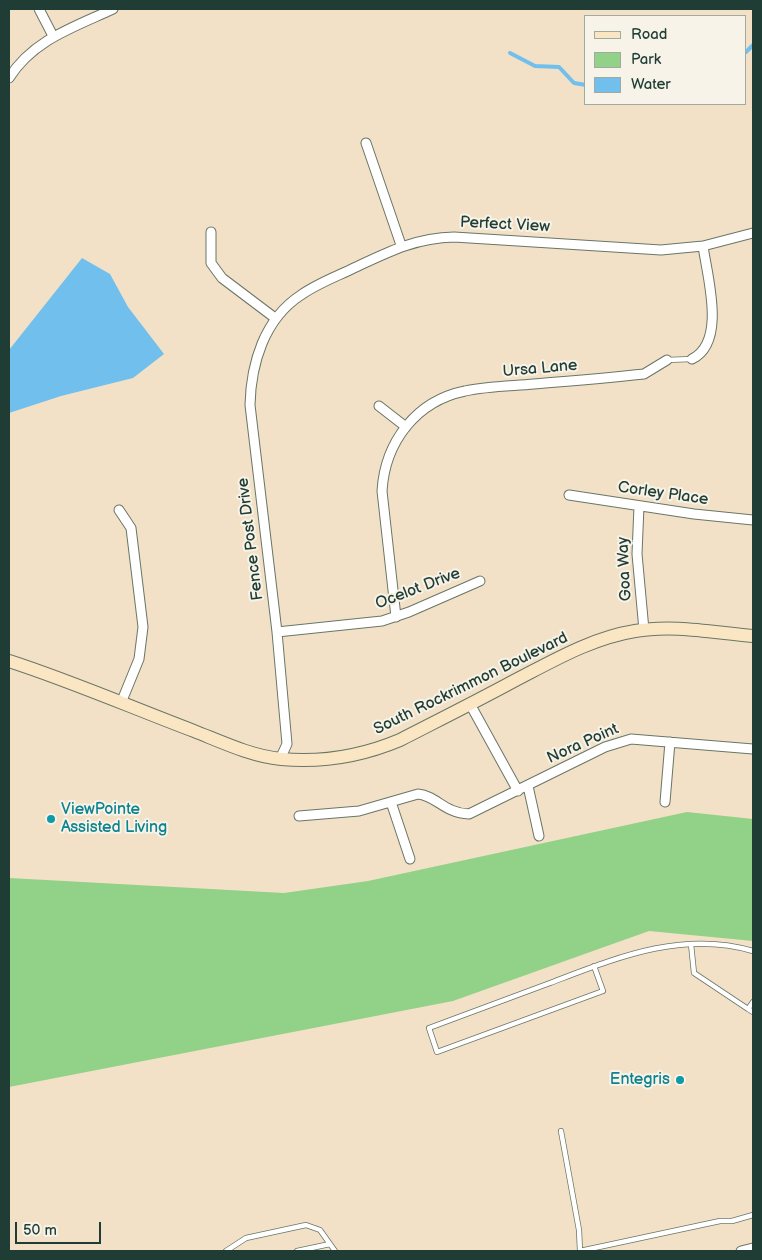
<!DOCTYPE html>
<style>
body{margin:0}
#map{position:relative;width:762px;height:1260px;overflow:hidden;background:#f2e1c6;font-family:"Balsamiq Sans",sans-serif}
canvas{display:block}
.frame{position:absolute;inset:0;border:10px solid #1f3d34;pointer-events:none}
.legend{position:absolute;left:584px;top:15px;width:162px;height:90px;box-sizing:border-box;background:#f7f3e8;border:1px solid #a1aaa0;margin:0;padding:6px 9px;list-style:none;font-size:15px;color:#1f3d34}
.legend li{display:flex;align-items:center;gap:10px;height:25px}
.legend b{width:25px;border:1px solid #a1aaa0}
.scale{position:absolute;left:15px;top:1222px;width:86px;height:22px;box-sizing:border-box;border:2px solid #1f3d34;border-top:0;padding-left:6px;font-size:15px;line-height:18px;white-space:nowrap;color:#1f3d34;-webkit-text-stroke:4px #f7f3e8;paint-order:stroke}
</style>
<div id="map">
<canvas width="762" height="1260"></canvas>
<div class="frame"></div>
<ul class="legend">
<li><b style="height:6px;background:#fbe6c4"></b>Road</li>
<li><b style="height:14px;background:#92d188"></b>Park</li>
<li><b style="height:14px;background:#71bfec"></b>Water</li>
</ul>
<div class="scale">50 m</div>
</div>
<script>
const ctx = document.querySelector('canvas').getContext('2d');
ctx.lineJoin = 'round';
function paint(path, color) {
  ctx.fillStyle = color;
  ctx.fill(path, 'evenodd');
}
function trace(path, color, width, dash) {
  ctx.strokeStyle = color;
  ctx.lineWidth = width;
  ctx.lineCap = dash ? 'butt' : 'round';
  ctx.setLineDash(dash || []);
  ctx.stroke(path);
}
function write(font, color, halo, rows, align = 'center') {
  ctx.font = font + ' "Balsamiq Sans",sans-serif';
  ctx.lineWidth = 4;
  ctx.setLineDash([]);
  ctx.textBaseline = 'middle';
  ctx.strokeStyle = halo;
  ctx.fillStyle = color;
  for (const [text, x, y, turn = 0] of rows) {
    ctx.save();
    ctx.translate(x, y);
    ctx.rotate((+turn || 0) * Math.PI / 180);
    ctx.textAlign = isNaN(turn) ? turn : align;
    if (halo) ctx.strokeText(text, 0, 0);
    ctx.fillText(text, 0, 0);
    ctx.restore();
  }
}
const green = new Path2D(`
 M687 812 753 819V941L649 931 453 1001 9 1087V878L284 893 368 881Z`);
const water = new Path2D(`
 M82 258 110 274 128 307 164 354 133 378 61 396 9 413V350Z`);
const stream = new Path2D(`
 M746 52 753 45
 M510 53 535 66 559 67 574 83 586 85`);
const lane = new Path2D(`
 M667 360 692 359
 M691 944 694 973 748 1009
 M594 966 603 991 437 1052 429 1028C469 1013 510 998 550 983 616 958 682 930 753 951
 M753 1002 748 1009 753 1012
 M561 1131 579 1230 580 1251
 M226 1251 246 1238 306 1225 320 1230 330 1244
 M297 1251 330 1244 335 1251
 M580 1251 720 1221H732L753 1215`);
const street = new Path2D(`
 M39 9 53 36
 M9 78C33 40 74 27 113 9
 M366 143 401 245
 M211 232V263L222 278 275 318
 M692 359C727 342 707 276 703 246
 M379 406 406 427
 M569 495 694 514 753 520
 M639 506 637 554 644 630
 M119 510 131 528 143 627 139 659 121 703
 M396 617 382 491C385 442 416 401 465 391 487 386 512 386 534 384 571 381 607 378 644 374L667 360
 M277 632 382 621 409 612 480 581
 M470 704 518 791
 M280 759 287 744 277 632 250 405C251 364 264 319 301 295 318 283 338 276 356 267 390 251 416 238 454 237L661 250 703 246 753 233
 M528 786 539 836
 M391 802 410 859
 M665 802 670 742
 M299 816 359 811 418 794C437 796 444 813 469 814L605 747 631 739 753 749
 M741 1251 753 1248`);
const secondary = new Path2D(`
 M9 661C71 681 133 708 194 731 222 742 251 756 281 759 323 763 362 756 400 740 437 721 475 702 512 682 551 662 591 638 635 631 674 624 715 633 753 636`);
const markers = [
 [51,819,5,"#0f9aa8"],
 [680,1080,5,"#0f9aa8"]
];
const streetNames = [
 ["Perfect View",505,225,3],
 ["Ursa Lane",540,369,-5],
 ["Corley Place",663,494,8],
 ["Fence Post Drive",251,539,-97],
 ["Goa Way",625,569,-93],
 ["Ocelot Drive",418,589,-21],
 ["South Rockrimmon Boulevard",471,684,-26],
 ["Nora Point",583,744,-24]
];
const cultureNames = [
 ["ViewPointe",61,810],
 ["Assisted Living",61,828],
 ["Entegris",670,1080,"right"]
];
paint(green, '#92d188');
paint(water, '#71bfec');
trace(stream, '#71bfec', 4);
trace(lane, '#697667', 6);
trace(street, '#697667', 11);
trace(secondary, '#697667', 14);
trace(lane, '#fff', 4.5);
trace(street, '#fff', 9);
trace(secondary, '#fbe6c4', 12);
for (const [x, y, r, color] of markers) {
  const dot = new Path2D();
  dot.arc(x, y, r, 0, 2 * Math.PI);
  ctx.fillStyle = color;
  ctx.fill(dot);
  trace(dot, '#f7f3e8', 2);
}
write('16px', '#1f3d34', '#f7f3e8', streetNames);
write('16px', '#0d838f', '#f7f3e8', cultureNames, 'left');
</script>
